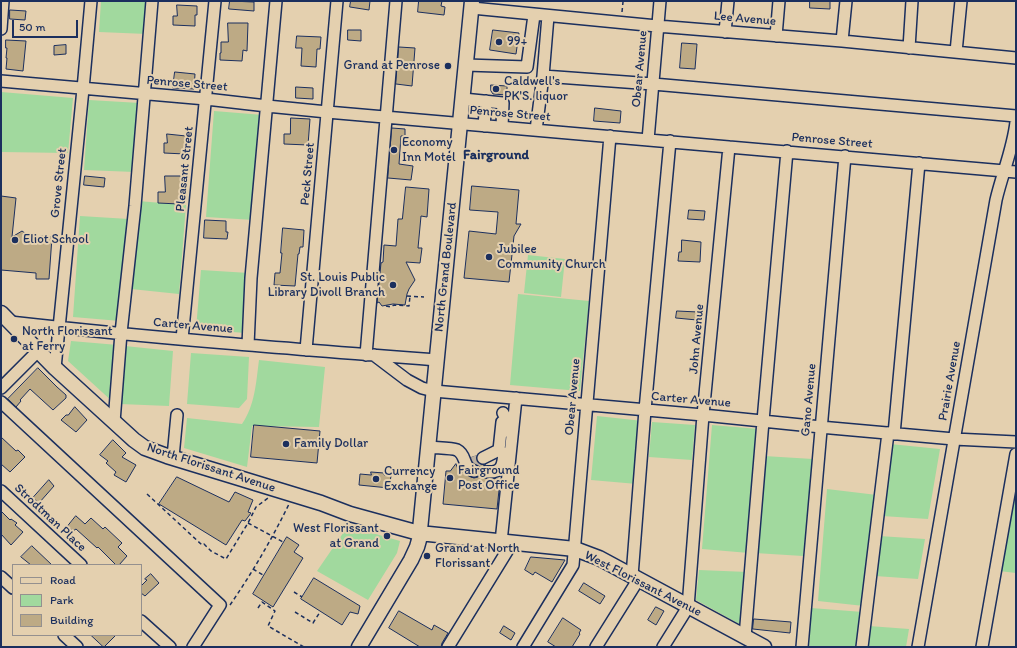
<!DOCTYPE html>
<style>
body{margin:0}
#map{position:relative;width:1017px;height:648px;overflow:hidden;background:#e4d0af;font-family:Itim,sans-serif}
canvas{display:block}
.frame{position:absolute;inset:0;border:2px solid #1b2f5e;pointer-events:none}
.legend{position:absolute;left:12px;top:564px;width:130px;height:72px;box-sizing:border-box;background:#e4d0af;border:1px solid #94908f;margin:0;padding:5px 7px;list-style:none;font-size:12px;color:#1b2f5e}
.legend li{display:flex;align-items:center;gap:8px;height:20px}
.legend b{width:20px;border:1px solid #94908f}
.scale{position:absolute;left:12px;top:20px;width:66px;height:18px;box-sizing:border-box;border:2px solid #1b2f5e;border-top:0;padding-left:5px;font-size:12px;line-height:14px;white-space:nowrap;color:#1b2f5e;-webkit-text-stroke:3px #e4d0af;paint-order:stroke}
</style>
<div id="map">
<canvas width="1017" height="648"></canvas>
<div class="frame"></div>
<ul class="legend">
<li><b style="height:5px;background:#e4d0af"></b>Road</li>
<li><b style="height:11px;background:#a1d99e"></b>Park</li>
<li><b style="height:11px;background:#bdaa85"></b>Building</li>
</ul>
<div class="scale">50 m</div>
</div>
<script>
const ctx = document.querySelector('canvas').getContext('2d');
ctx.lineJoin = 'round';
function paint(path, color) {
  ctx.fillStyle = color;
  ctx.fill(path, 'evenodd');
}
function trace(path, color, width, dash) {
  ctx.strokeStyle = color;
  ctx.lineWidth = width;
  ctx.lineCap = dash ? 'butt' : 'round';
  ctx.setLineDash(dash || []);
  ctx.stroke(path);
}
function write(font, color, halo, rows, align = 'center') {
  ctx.font = font + ' Itim,sans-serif';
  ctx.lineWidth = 4;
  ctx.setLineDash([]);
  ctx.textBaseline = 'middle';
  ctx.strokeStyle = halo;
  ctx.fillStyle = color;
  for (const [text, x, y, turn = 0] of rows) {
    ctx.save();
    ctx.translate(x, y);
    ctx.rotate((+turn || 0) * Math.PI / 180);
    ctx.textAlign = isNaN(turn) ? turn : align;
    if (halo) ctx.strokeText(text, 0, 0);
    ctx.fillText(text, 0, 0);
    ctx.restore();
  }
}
const green = new Path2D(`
 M101 1H150L147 34 99 32Z
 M1 92 73 98 68 153 1 152Z
 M89 100 140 103 135 172 84 170Z
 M214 111 263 115 254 220 206 217Z
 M138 201 186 205 179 294 131 289Z
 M80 216 129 219 120 321 73 317Z
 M528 255 565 259 561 297 524 293Z
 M201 270 249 273 245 333 196 329Z
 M518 294 589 301 580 391 510 385Z
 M71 341 118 345 114 403 68 361Z
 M125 346 173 351 169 406 120 404Z
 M191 353 249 357 247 399 239 408 187 404Z
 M259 360 325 367 319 427 252 426 247 467 184 448 187 418 242 424C255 405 256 383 259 360Z
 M597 416 643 421 637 484 591 480Z
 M652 422 695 425 692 460 649 457Z
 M712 425 759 429 749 553 702 549Z
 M890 444 940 449 928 519 882 516Z
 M764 456 813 459 803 556 755 553Z
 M1016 482V573L999 571Z
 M827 489 877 495 864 606 818 601Z
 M348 526 400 541 397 553 368 600 317 571Z
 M879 536 925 539 918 579 875 576Z
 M699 570 748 572 743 626 696 600Z
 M811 608 863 612 859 647H809Z
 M869 626 909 629 906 647H866Z`);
const building = new Path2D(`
 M230 1 254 2V11L229 9Z
 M351 1H370L369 10 350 7Z
 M419 1H442L441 6 445 7 444 15 418 12Z
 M810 1H830V9L810 8Z
 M177 5 197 6V15H195V26L173 25V16H177Z
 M10 10 26 11 25 20 10 19Z
 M228 23H248L247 51 243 50 242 61 220 60V53H221V42H228Z
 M348 30H361V41L348 40Z
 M493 30 519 33 516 54 490 50Z
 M297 36 321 37 320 49H317L316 67 301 66 302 48H296Z
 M6 40 26 41 23 71 6 69 7 58H6L7 48H6Z
 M682 43 697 44 695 69 680 68Z
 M66 45V54L54 55V46Z
 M399 47 415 48 412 86 396 84Z
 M175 72 195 74 194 89 173 88Z
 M491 85 507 86V95L493 94 491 91Z
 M296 87 313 88V99L296 98Z
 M595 108 621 111 620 123 594 121Z
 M291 118 310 119 308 145 284 144V134H290Z
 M392 128 405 129V136H401L399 164 413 166 411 180 388 178Z
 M167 134 186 136 185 154 164 153V143H167Z
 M85 176 105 178 104 187 84 185Z
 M165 176H182L179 204 158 203V192H165Z
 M472 186 519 190 516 224H521L514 236 509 282 464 278 469 231 496 234 498 212 470 210Z
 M406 187 429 189 427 217 421 216 418 248H422L420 263 406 262 415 280 409 289 407 294 405 305 393 304 382 306 379 302 377 303 381 263 383 262 384 245 396 246 398 219H402Z
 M1 196 16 198 12 237 22 231 39 243 40 236 52 237 49 279H36V273L1 270Z
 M689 210 705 211 704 220 688 219Z
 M205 220 226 221V232H228L227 239 204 238Z
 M283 228 304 230 303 247H300L299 254H298L295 286 274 285 275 273H280L282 253H281Z
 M682 240 701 242 700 262 678 261 679 252H681Z
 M677 311 698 312 697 320 676 318Z
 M38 368 57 387 66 395V398L53 410 30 389 20 400 21 401 16 407 8 399Z
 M75 407 87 420 76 432 61 420 66 415H68Z
 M254 425 320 431 317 463 251 457Z
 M1 437 16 451 18 450 25 457 10 472 1 464Z
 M113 440 126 453 122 457 136 465 126 482 114 475 116 472 106 463 108 461 100 455Z
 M477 456V461L479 464 486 465 483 466 481 469 480 467 473 462 471 458Z
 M456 464 459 472H463L471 477 474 478 478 477 480 474 484 478 492 479 497 478 500 481 497 509 443 504 446 471H450Z
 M371 472 384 473V475L391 476 389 488 359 485 360 474 371 475Z
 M177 477 229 502 235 492 253 500 248 512 251 513 245 521 242 520 226 545 159 504Z
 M49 480 54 486 39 503 33 498Z
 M1 511 10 520 11 519 17 523 15 525 23 532 11 545 1 534Z
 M76 516 85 524 91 518 103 529 105 527 122 543 118 547 127 556 119 565H116L98 547 97 548 76 529 73 531 68 526Z
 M287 537 299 545 294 552 303 558 273 607 253 594Z
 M32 546 52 565H31L21 557Z
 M531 557 565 560 552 582 535 572 533 575 525 570Z
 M151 574 159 583 145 596 141 593V586L147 580 145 579Z
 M314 578 360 606 358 614 350 612 342 625 301 599Z
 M584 583 605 596 600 604 579 591Z
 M656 607 664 611 656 625 648 620Z
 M399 611 432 630 434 625 448 633 442 643 441 647H420L389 628Z
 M563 618 581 630 579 633 580 634 572 647H556L548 642Z
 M754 619 791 622 790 633 753 629Z
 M504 626 515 633 511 640 500 633Z
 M91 635H116L104 647Z`);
const minorTunnel = new Path2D(`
 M472 463 483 458`);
const path = new Path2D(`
 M622 12 623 2
 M407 296 424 297
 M386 306 391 307 394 305 409 306 410 296
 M147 494 202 545 204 544 211 551 226 559 248 523 256 507 268 498
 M248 523 283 542
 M253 569 263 575
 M294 592 302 597
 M230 605C252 573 272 539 289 504
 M258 608 262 602 275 611 268 626 304 647
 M295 612 313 623 320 612`);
const minor = new Path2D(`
 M472 8 657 26 842 41 1016 58
 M1 29 3 1
 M725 32 728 1
 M776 36 779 1
 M842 41 846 1
 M909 48 912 1
 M956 52 961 1
 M466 65 527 67 534 15
 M543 76 653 84 1016 116
 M1 81 206 99 267 106 327 112 1016 172
 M463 99 503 103 502 127
 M484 126 486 101
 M536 130 543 76 548 16
 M648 140 660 1
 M10 322C152 338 294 349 437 360
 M182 339 215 1
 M248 345 251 278 276 1
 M306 350 337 1
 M366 355 396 1
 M374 355 407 380 422 388 434 391 703 415 831 428 954 439 1016 442
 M55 368 83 89 91 1
 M1 388 38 351
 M1 402 220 605 193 647
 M503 413C508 420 507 424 506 431
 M114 422 121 333 135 206 152 1
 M894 434 919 163
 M428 447C435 448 451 448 457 450 467 455 462 467 474 471
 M173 457 177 415
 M483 458 499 450 502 422
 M487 472C502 473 503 465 504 453
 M1 491 81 565
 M501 542 516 398
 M632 576 645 410 670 141
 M1 577 13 588
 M141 621 170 647
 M64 635 77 647
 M745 637 763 421 787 151
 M448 647 512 543
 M523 647 573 565 610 136
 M596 647 638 580
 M663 647 688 607 703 415 729 147
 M802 647 845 156
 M862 647 888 433
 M918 647 996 200C1002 174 1013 149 1016 122
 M982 647 1016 454`);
const major = new Path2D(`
 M1 313 55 368 134 440 145 448 167 456 321 503 350 514 419 533 575 549 599 558 764 647
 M359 647 411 560 417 547 419 540 472 1`);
const markers = [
 [499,42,4,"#1b2f5e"],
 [448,66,4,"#1b2f5e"],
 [496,89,4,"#1b2f5e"],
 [394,150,4,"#1b2f5e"],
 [15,240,4,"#1b2f5e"],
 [489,257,4,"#1b2f5e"],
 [393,285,4,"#1b2f5e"],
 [14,339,4,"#1b2f5e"],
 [286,444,4,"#1b2f5e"],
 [450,478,4,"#1b2f5e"],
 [376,479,4,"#1b2f5e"],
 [387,536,4,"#1b2f5e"],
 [427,556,4,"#1b2f5e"]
];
const streetNames = [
 ["Lee Avenue",745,19,5],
 ["Obear Avenue",640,69,-85],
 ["Penrose Street",187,84,5],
 ["Penrose Street",510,114,5],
 ["Penrose Street",832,141,5],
 ["Pleasant Street",185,169,-84],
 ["Peck Street",308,174,-85],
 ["Grove Street",59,183,-84],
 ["North Grand Boulevard",446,267,-84],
 ["Carter Avenue",193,326,5],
 ["John Avenue",697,339,-85],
 ["Prairie Avenue",950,381,-80],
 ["Obear Avenue",573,397,-85],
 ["Carter Avenue",691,400,5],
 ["Gano Avenue",809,400,-85],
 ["North Florissant Avenue",211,468,18],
 ["Strodtman Place",50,518,43],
 ["West Florissant Avenue",643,584,27]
];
const poiNames = [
 ["99+",507,42],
 ["Grand at Penrose",440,66,"right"],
 ["Caldwell's",504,82],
 ["PK'S. liquor",504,97],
 ["Economy",402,143],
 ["Inn Motel",402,158],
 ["Eliot School",23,240],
 ["Jubilee",497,250],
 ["Community Church",497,265],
 ["St. Louis Public",385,278,"right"],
 ["Library Divoll Branch",385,293,"right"],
 ["North Florissant",22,332],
 ["at Ferry",22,347],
 ["Family Dollar",294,444],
 ["Fairground",458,471],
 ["Post Office",458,486],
 ["Currency",384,472],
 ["Exchange",384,487],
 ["West Florissant",379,529,"right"],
 ["at Grand",379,544,"right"],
 ["Grand at North",435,549],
 ["Florissant",435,564]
];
const neighbourhoodNames = [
 ["Fairground",496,155]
];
paint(green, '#a1d99e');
paint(building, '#bdaa85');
trace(building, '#1b2f5e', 1);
trace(minorTunnel, '#bcb09f', 11, [11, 5.5]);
trace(minor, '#1b2f5e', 14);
trace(major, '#1b2f5e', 17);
trace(path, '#1b2f5e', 1.5, [4, 3]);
trace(minor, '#e4d0af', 11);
trace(major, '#e4d0af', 14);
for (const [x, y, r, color] of markers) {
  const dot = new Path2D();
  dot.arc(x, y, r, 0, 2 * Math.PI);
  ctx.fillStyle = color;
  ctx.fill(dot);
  trace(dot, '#e4d0af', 1.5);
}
write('13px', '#1b2f5e', '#e4d0af', streetNames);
write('13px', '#1b2f5e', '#e4d0af', poiNames, 'left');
write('bold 14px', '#1b2f5e', '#e4d0af', neighbourhoodNames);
</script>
